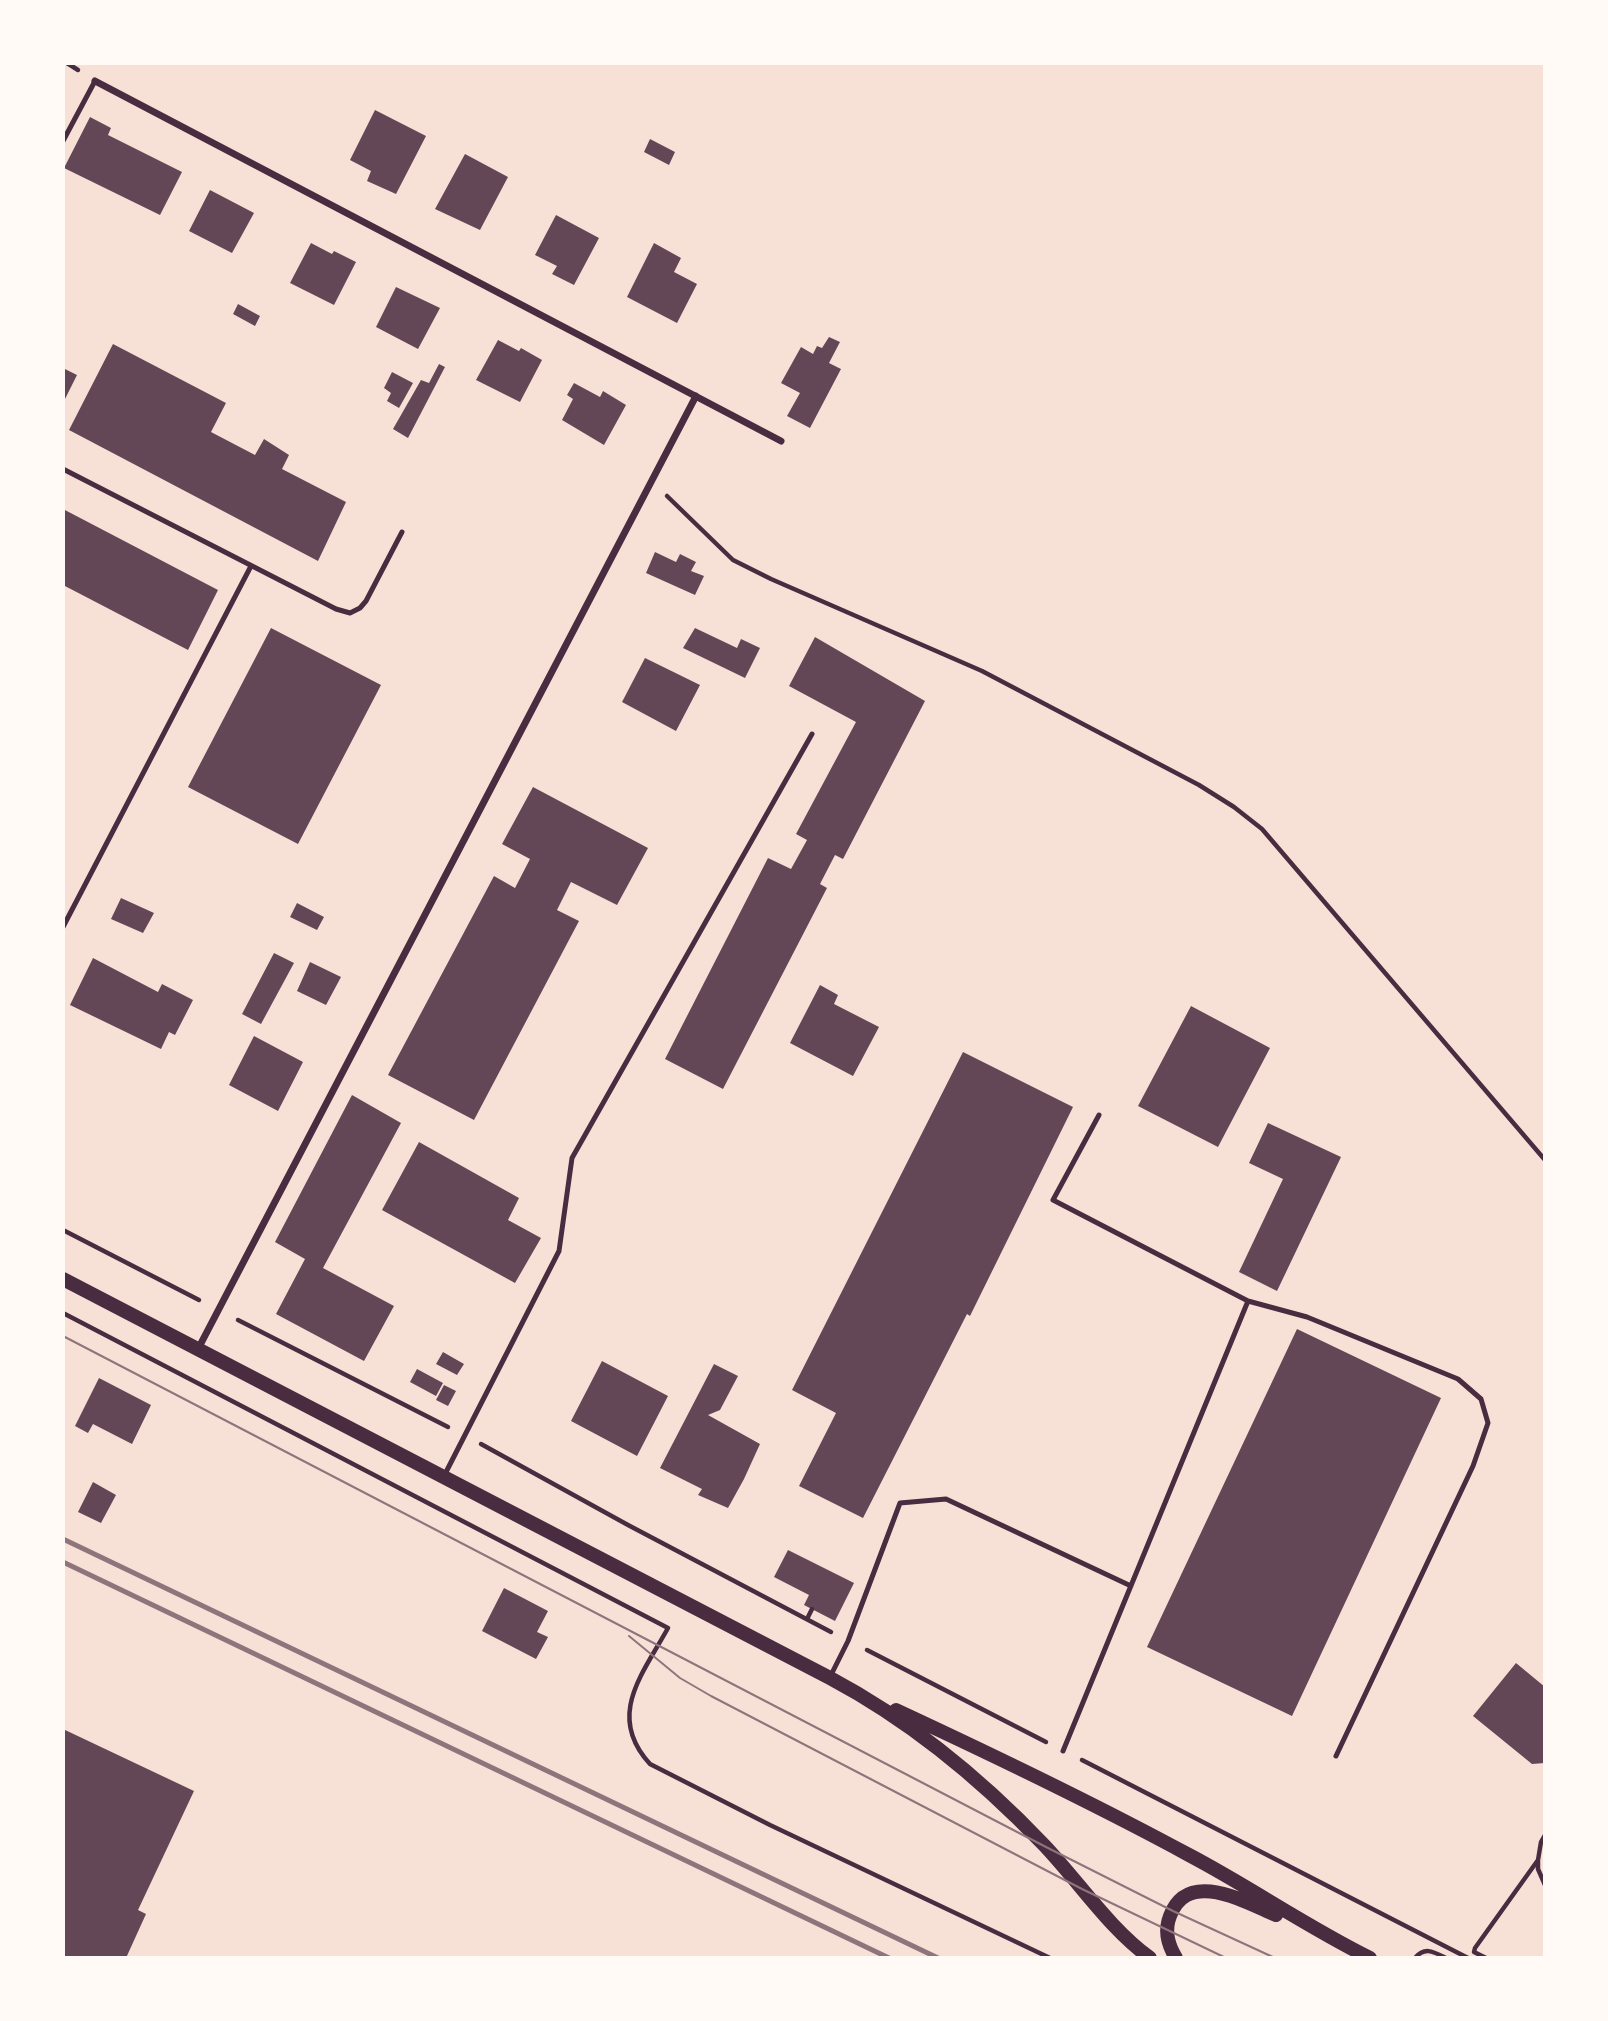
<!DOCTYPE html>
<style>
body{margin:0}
#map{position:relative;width:1608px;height:2021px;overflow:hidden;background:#f7e1d7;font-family:Mulish,sans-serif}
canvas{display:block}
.frame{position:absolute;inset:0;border:65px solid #fffaf5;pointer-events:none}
</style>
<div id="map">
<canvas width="1608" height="2021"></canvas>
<div class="frame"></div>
</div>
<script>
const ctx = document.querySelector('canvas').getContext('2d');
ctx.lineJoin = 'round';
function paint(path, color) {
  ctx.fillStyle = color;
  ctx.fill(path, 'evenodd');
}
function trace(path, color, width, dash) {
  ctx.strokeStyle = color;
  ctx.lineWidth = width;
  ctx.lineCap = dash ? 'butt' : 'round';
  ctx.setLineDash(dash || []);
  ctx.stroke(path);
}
const building = new Path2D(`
 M375 110 426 136 396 194 367 181 371 171 350 160Z
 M90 117 111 128 108 135 182 172 160 215 64 168Z
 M650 139 675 152 669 165 644 152Z
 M465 154 508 177 480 230 435 209Z
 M210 190 254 213 232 253 189 231Z
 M556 215 599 238 574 285 552 274 557 266 535 255Z
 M311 243 332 254 334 251 356 262 334 305 290 283Z
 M654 243 681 258 674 272 697 284 677 323 627 297Z
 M396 287 440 308 418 349 376 327Z
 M238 304 260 316 255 326 233 314Z
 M829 337 840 342 829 363 841 369 810 428 787 416 800 393 781 383 801 347 813 354 817 346 822 348Z
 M498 340 519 351 521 348 542 360 520 402 476 380Z
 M113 344 226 403 211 432 255 455 264 439 289 455 282 469 346 502 318 561 69 430Z
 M439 364 445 367 408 438 393 429 421 380 429 383Z
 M63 368 77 375 63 403Z
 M392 372 413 383 399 408 387 401 391 393 384 388Z
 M574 383 600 397 603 391 626 405 604 445 562 420 573 399 567 395Z
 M63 509 218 590 188 650 63 585Z
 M655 552 676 562 680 554 696 562 691 571 704 576 695 595 646 573Z
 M271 628 381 685 298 844 188 787Z
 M695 628 737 648 741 639 760 648 745 678 683 648Z
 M815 637 925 701 843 859 835 855 820 884 827 888 723 1089 665 1059 768 858 791 869 807 840 796 834 856 722 789 686Z
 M645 658 700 685 676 731 622 702Z
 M533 787 648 848 617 905 571 882 557 910 579 921 474 1120 388 1075 494 876 515 888 530 859 502 844Z
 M121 898 154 913 143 933 111 919Z
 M297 903 324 917 317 930 290 917Z
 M274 953 294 963 261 1024 242 1014Z
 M93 958 158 992 162 984 193 1000 175 1035 169 1032 161 1049 70 1005Z
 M310 962 341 977 326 1005 297 991Z
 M820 985 838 995 834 1004 879 1027 853 1076 790 1043Z
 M1191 1006 1270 1048 1218 1147 1138 1106Z
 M254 1036 303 1062 278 1111 229 1085Z
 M963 1052 1073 1107 970 1316 967 1314 863 1518 799 1486 836 1413 792 1390Z
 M352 1095 401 1123 323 1268 394 1306 364 1361 276 1314 305 1259 275 1242Z
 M1268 1123 1341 1157 1277 1291 1239 1272 1283 1179 1249 1163Z
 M419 1142 519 1198 508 1220 541 1238 515 1283 382 1210Z
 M1297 1329 1441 1398 1292 1716 1147 1647Z
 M443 1352 464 1364 457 1375 436 1364Z
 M602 1361 668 1396 637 1456 571 1421Z
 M714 1364 738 1376 720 1410 708 1415 760 1444 744 1479 728 1508 698 1495 702 1489 660 1468Z
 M417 1369 443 1383 436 1396 410 1382Z
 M99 1378 151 1405 132 1444 93 1424 88 1433 75 1426Z
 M444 1385 456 1391 448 1406 436 1400Z
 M93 1482 116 1495 101 1523 78 1512Z
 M788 1550 854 1583 835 1621 804 1605 809 1595 774 1577Z
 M504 1588 548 1611 537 1632 548 1637 536 1659 482 1631Z
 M1516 1663 1545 1687V1763L1532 1764 1473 1716Z
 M63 1729 194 1791 138 1910 146 1914 126 1958H63Z`);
const path = new Path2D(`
 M67 63 78 70
 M667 496 733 560 771 579 982 671 1199 785 1234 807 1262 829 1545 1160
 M63 1230 199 1300
 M63 1313 668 1628C642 1675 606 1716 650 1764L770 1825 1050 1958
 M238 1320 448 1427
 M481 1444 628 1525 831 1632
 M807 1619 812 1609
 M867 1650 1046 1742
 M1082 1760 1468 1958
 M1538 1861V1869L1545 1885
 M1415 1958C1425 1946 1434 1952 1446 1958
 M1486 1958 1474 1952 1475 1948 1538 1860 1541 1842 1545 1835`);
const service = new Path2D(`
 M63 141 95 81
 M63 469 336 609 350 613 360 608 366 601 402 532
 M63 927 251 566
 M1099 1115 1053 1200 1248 1301 1307 1317 1458 1379 1481 1399 1488 1423 1473 1466 1336 1756
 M444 1476 559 1251 572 1158 812 734
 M830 1677 848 1641 900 1503 946 1499 1131 1586
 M1063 1751 1248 1301`);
const minor = new Path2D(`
 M95 81 781 441
 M198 1349 696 396`);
const secondary = new Path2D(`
 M63 1279 830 1678C911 1721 981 1779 1044 1845 1080 1883 1108 1927 1150 1958
 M896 1710C995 1756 1093 1803 1189 1855 1250 1887 1307 1927 1370 1958
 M1176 1958C1168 1945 1164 1931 1170 1916 1188 1868 1245 1902 1276 1915`);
const tram = new Path2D(`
 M63 1336 1046 1847 1173 1911 1275 1958
 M629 1636 680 1678 711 1696 1082 1889 1226 1958`);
const rail = new Path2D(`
 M63 1539 938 1958
 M63 1562 889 1958`);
paint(building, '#644757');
trace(path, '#4a2c40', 4.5);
trace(service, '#4a2c40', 5);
trace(minor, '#4a2c40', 7);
trace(secondary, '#4a2c40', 14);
trace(tram, '#8f747c', 2);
trace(rail, '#8f747c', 5);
</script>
